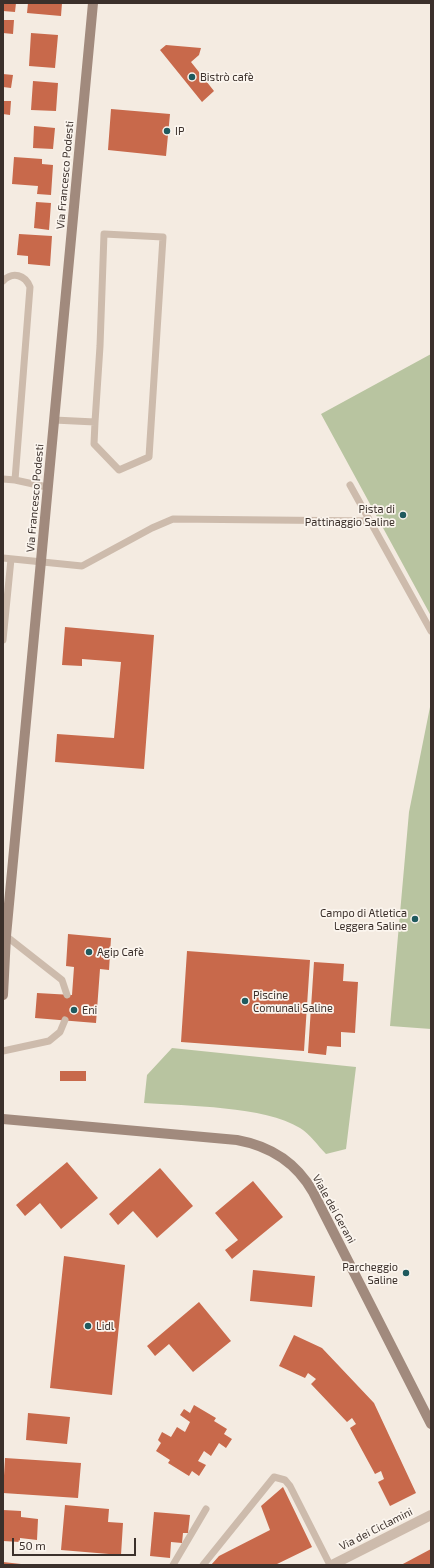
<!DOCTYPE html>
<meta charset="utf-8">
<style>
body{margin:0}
#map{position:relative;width:434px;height:1568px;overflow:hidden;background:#f4ebe1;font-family:"Exo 2",sans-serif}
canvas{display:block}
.frame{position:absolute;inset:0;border:4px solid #3b302b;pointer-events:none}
.scale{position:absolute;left:12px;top:1538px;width:124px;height:18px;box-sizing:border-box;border:2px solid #3b302b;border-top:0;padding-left:5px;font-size:12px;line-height:14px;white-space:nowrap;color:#3b302b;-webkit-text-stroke:3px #fbf5ee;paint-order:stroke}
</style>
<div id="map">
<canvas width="434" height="1568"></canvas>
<div class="frame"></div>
<div class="scale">50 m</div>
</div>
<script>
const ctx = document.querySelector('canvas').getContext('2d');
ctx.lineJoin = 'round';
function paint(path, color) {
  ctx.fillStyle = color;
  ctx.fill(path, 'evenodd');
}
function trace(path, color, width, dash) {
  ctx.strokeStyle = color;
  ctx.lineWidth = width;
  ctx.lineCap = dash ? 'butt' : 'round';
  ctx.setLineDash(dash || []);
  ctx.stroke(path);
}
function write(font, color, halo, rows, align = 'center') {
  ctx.font = font + ' "Exo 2",sans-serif';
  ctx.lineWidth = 3.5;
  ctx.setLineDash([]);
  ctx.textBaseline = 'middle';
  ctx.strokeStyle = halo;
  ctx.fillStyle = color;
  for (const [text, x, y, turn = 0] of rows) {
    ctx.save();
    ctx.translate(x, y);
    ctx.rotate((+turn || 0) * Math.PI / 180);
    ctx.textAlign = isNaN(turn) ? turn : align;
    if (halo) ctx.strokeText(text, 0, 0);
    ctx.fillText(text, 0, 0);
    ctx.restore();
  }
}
const green = new Path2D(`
 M431 354V616L321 414Z
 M431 702V1029L390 1026 409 812Z
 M172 1048 356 1067 346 1149 326 1154C318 1146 310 1134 300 1128 265 1106 186 1106 144 1103L147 1075Z`);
const building = new Path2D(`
 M4 3H16L15 12 3 11Z
 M28 3H62L61 16 27 13Z
 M3 20H14L13 34 3 33Z
 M31 33 58 35 55 68 29 66Z
 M166 45 201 48 199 55 191 62 214 91 202 102 160 50Z
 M3 74 13 75 11 88 3 87Z
 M33 81 58 83 56 111 31 110Z
 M3 101H11L10 115 3 114Z
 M111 109 170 114 166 156 108 150Z
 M34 126 55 128 53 149 33 148Z
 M14 157 42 159V164L53 165 51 195 37 194 38 186 12 184Z
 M36 202 51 203 49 230 34 228Z
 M19 234 52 236 50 266 28 264V256L17 255Z
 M65 627 154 635 144 769 55 762 57 734 114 738 121 662 82 659V666L62 665Z
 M68 934 111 938 109 970 100 969 96 1023 35 1018 37 993 72 995 74 967 66 966Z
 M187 951 310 960 304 1051 181 1042Z
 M314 962 344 964 343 981 358 982 355 1033 341 1032V1047L327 1046 326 1055 308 1053Z
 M60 1071H86V1081H60Z
 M67 1162 98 1198 61 1229 40 1203 25 1216 16 1205Z
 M160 1168 193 1206 157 1238 133 1211 118 1225 109 1214Z
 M253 1181 283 1217 232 1259 225 1250 238 1240 215 1213Z
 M64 1256 125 1265 112 1395 50 1388Z
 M253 1270 315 1276 312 1307 250 1301Z
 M199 1302 231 1341 193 1372 169 1344 155 1356 147 1346Z
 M294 1335 322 1348 374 1403 416 1493 390 1506 378 1482 384 1479 381 1471 375 1474 350 1428 356 1424 352 1418 347 1422 311 1384 316 1379 308 1373 305 1378 279 1366Z
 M194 1405 216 1418 214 1421 227 1429 224 1434 232 1439 226 1448 219 1443 211 1456 204 1451 198 1461 206 1465 199 1476 192 1471 189 1476 168 1463 170 1460 156 1451 161 1443 158 1440 162 1432 171 1437 177 1427 185 1432 190 1422 180 1415 184 1409 190 1413Z
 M28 1413 70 1417 67 1444 26 1440Z
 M5 1458 81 1463 78 1498 3 1493Z
 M283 1487 312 1547 275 1565H211L219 1556 270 1530 261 1506Z
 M65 1505 109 1509 108 1522 123 1523 121 1555 61 1550Z
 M3 1510 21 1511V1517L38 1519 37 1540 20 1538V1542L3 1541Z
 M154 1512 190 1515 188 1533H183L182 1543 171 1542 170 1558 150 1556Z
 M431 1549V1565H401Z
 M3 1562 21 1564V1565H3Z`);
const lane = new Path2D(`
 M3 281C13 271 25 275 30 287L15 480
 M54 420 95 422 100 346 104 234 163 237 149 457 119 470 94 444 95 422
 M3 479 15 480 47 487
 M350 485 431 631
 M3 558 82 566 152 528 173 519 369 521
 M3 640 11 559
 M6 936 62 980 67 995
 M3 1051 49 1041 60 1032 65 1020
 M173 1565 206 1509
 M203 1565 274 1477 285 1480 290 1486 330 1565`);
const street = new Path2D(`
 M332 1565 431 1515`);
const secondary = new Path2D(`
 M3 995 6 936 93 3
 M3 1119 237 1140C270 1146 296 1162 313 1192L431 1424`);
const markers = [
 [192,77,4,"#1f5a5e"],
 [167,131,4,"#1f5a5e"],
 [403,515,4,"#1f5a5e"],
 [415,919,4,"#1f5a5e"],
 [89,952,4,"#1f5a5e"],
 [245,1001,4,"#1f5a5e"],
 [74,1010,4,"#1f5a5e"],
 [406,1273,4,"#1f5a5e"],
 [88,1326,4,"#1f5a5e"]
];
const poiNames = [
 ["Bistrò cafè",200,77],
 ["IP",175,131],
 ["Pista di",395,509,"right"],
 ["Pattinaggio Saline",395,522,"right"],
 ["Campo di Atletica",407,913,"right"],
 ["Leggera Saline",407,926,"right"],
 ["Agip Cafè",97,952],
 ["Piscine",253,995],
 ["Comunali Saline",253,1008],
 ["Eni",82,1010],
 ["Parcheggio",398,1267,"right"],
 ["Saline",398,1280,"right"],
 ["Lidl",96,1326]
];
const streetNames = [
 ["Via Francesco Podesti",65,175,-85],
 ["Via Francesco Podesti",35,498,-85],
 ["Viale dei Gerani",334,1209,61],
 ["Via dei Ciclamini",376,1529,-27]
];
paint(green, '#b8c4a0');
paint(building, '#c8694b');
trace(lane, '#cdbbac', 7);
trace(street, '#cdbbac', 10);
trace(secondary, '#a18a7d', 10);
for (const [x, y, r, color] of markers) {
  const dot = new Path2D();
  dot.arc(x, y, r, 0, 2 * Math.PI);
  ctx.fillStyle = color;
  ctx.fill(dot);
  trace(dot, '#fbf5ee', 1.5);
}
write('11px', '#3b302b', '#fbf5ee', poiNames, 'left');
write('11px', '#3b302b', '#fbf5ee', streetNames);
</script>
